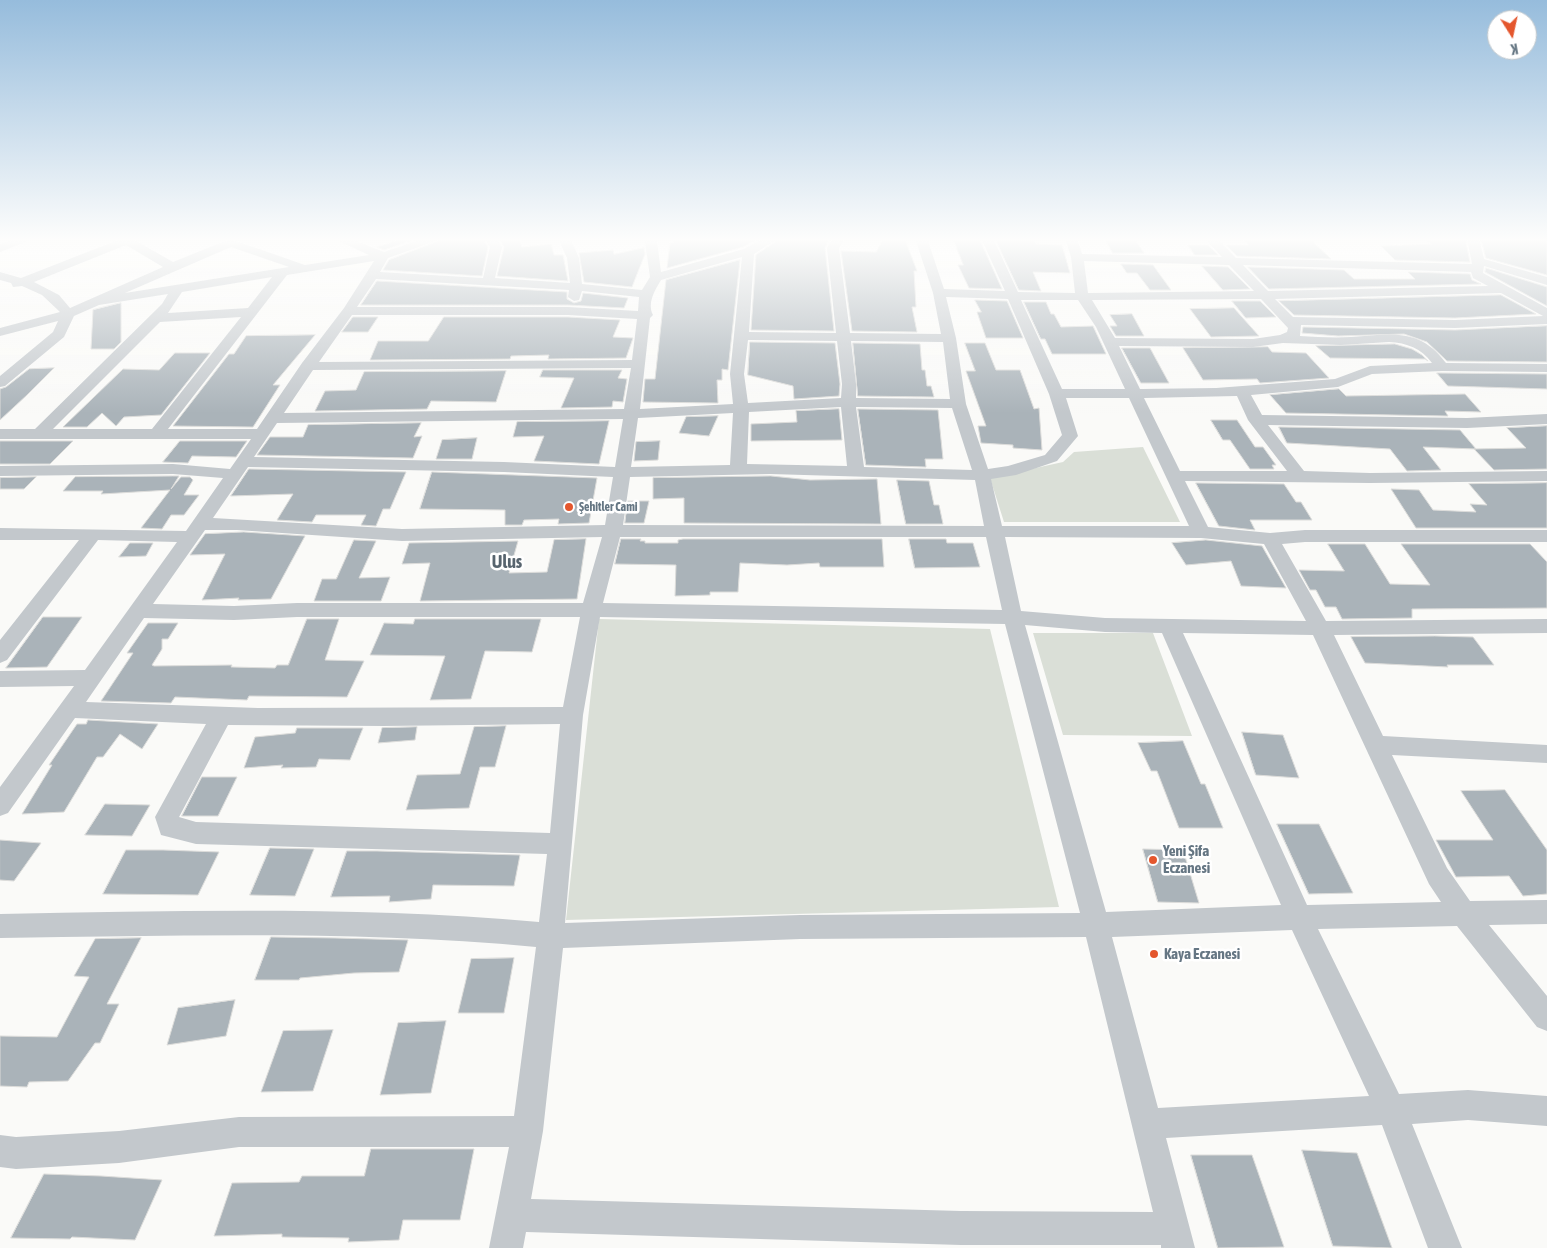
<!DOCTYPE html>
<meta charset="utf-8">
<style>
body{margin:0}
#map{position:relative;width:1547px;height:1248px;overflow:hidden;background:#fafaf8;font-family:"Asap Condensed",sans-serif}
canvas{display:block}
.north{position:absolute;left:1487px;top:10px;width:50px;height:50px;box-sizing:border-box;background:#fff;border:1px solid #c1c8cd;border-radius:50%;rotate:170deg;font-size:14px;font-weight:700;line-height:20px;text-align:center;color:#657683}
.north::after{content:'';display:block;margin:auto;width:18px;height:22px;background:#e4572e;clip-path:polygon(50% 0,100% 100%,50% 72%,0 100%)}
</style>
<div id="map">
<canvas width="1547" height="1248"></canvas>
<div class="north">K</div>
</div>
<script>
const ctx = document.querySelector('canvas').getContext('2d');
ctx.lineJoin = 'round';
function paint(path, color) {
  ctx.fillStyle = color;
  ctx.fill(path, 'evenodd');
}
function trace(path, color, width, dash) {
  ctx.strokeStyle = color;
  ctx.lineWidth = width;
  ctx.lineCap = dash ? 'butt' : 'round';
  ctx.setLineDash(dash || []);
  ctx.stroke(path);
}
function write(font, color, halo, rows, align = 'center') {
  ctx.font = font + ' "Asap Condensed",sans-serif';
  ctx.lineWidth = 5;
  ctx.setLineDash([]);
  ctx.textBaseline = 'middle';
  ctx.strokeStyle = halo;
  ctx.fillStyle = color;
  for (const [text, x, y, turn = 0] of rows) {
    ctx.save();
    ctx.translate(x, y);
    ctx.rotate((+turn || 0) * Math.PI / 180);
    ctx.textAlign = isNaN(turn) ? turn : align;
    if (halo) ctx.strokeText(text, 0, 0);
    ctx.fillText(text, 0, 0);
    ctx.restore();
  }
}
const green = new Path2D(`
 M1143 447 1180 522H1004L990 478 1063 462 1074 452Z
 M599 619 990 629 1059 907 566 920Z
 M1033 633H1153L1192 736 1063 735Z`);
const building = new Path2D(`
 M406 238H418L384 250 377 247Z
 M446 238H482L488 247 482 276 383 270 389 260Z
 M519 238 522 247 551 244 554 255H563L568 281 497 276 504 247 500 240Z
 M692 238H759L743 247 667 268 670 243Z
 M781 238H829L825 248 834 331 751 330 756 255Z
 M884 238H907L906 242 917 271H914L916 307H912L917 332 852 331 841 251 876 252Z
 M953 238H979L1002 289 969 288 958 265H963Z
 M995 238H1034L1036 244 1062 245 1070 273 1033 272 1041 291 1019 290Z
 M1104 238H1134L1144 253H1113Z
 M1242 238H1309L1331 259 1237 256 1226 245H1248Z
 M1423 238H1465L1470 262 1395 260 1381 246 1431 244Z
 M1481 238H1547V275L1486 258Z
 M1188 245H1208L1218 255H1195Z
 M644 248 645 254 632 287 584 282 579 253 613 250 614 254Z
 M740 260 728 370 722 369V380H717L718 403 643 402 645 379H655L666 280Z
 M1121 264 1153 265 1171 290H1150L1137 273H1127Z
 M1202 266 1228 267 1250 289 1223 290Z
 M1248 267 1344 270 1354 279H1415L1408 272 1470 274 1472 280 1481 284 1269 289Z
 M1486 268 1547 287V306L1485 272Z
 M377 281 567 292V299L574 303 581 301 583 293 628 298 624 308 568 305H361Z
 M1501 295 1536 314 1455 318 1294 315 1279 301Z
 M975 300 1007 301 1023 338H986L977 312H981Z
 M1232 301H1260L1276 317 1246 318Z
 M1024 302H1046L1051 314H1054L1061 327 1093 326 1106 354H1052L1045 339H1041Z
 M121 303V342L114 349H91L93 310Z
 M1234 308 1259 336 1211 337 1190 309Z
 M1132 314 1144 336H1116L1110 326H1117L1110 315Z
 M353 317H378L368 332H342Z
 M444 317H568L620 320 613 337 633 338 626 358 548 359 549 355 511 356 510 359 370 360 378 341H428Z
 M1547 326V362L1447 361 1427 342 1404 334 1338 336 1302 333 1303 327 1455 330Z
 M315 335 273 385H280L253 427 173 426 229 354H234L246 336Z
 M750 342 835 343 840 384 839 396 794 399 793 386 748 375Z
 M853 343 920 344 922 370H925L927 386H931L934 397 858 396Z
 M965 343H985L996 370H1020L1034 409 1039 408 1042 450 1013 448V445L981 443 978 426H986L966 371H975Z
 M1395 344 1412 349 1422 355 1428 361 1425 359 1330 358 1316 346Z
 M1268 347 1272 352 1306 353 1329 378 1260 383 1257 379 1203 380 1183 348Z
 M1122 348H1150L1169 383H1141Z
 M175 353H210L161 415 124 417 116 426 102 413 87 427H63L123 369 159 370Z
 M54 368 27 395 0 420V389L6 387 29 369Z
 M543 370H622L618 378 627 379 623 402 613 401 612 407 561 408 574 378 540 377Z
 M506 371 496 402 431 401 427 409 315 411 325 391 356 390 364 372Z
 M1437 373 1547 374V389L1448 386Z
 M1339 389 1346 396 1465 394 1481 412 1445 411 1448 416 1286 413 1270 395Z
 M839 409 842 440 751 441V424L797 422 796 411Z
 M858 409 938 410 943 459H925L926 467 866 465Z
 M718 416 709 436 679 433 686 417Z
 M1211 420H1237L1255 447H1263L1276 465H1272L1274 469H1250L1230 440H1223Z
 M609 421 599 464 534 461 544 436 513 437 517 422Z
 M421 423 414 437 422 436 413 458 257 455 270 437H303L308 425Z
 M1547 426V469L1494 470 1474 449 1526 448 1507 428Z
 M1279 427 1460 430 1476 449 1423 447 1441 470 1407 471 1390 449 1287 443Z
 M477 438 472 459H436L442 440Z
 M0 441H73L50 464H0Z
 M180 441H247L236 457 192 456 188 463 163 462Z
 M660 441 658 460 634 461 636 442Z
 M249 469 406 472 390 509H383L376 526 361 525 366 515H316L312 522 277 520 293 494 231 496Z
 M432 472 597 478 589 523 558 524 559 519 524 520 522 525H505V510L420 509Z
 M173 476H179L171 489 181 477H190L193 480 184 495H199L184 515H171L162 529 141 528 170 490 101 494 103 491H63L75 477Z
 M771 476 810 480 877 479 881 524 684 523V498L653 499V478Z
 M36 477 24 489H0V478Z
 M897 480 929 481 934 505H939L943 524H906Z
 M1196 483 1284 484 1296 502H1301L1312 520H1250L1255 530 1219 526Z
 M1547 483V528H1416L1391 489 1419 490 1433 510 1476 512 1470 504 1487 505 1469 484Z
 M628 501H649L644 523H625Z
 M244 532 305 536 271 599 238 600 239 598 202 600 225 554 190 555 205 534Z
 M586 539 577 599 420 601 430 563 402 564 409 543 518 541 509 573 547 572 554 540Z
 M621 539H641L640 541H645V543H678V540L683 539H882L884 567H820L819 563 787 565 740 563 738 592H710V595L675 596 676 565 615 564Z
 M909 539H946L947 543H973L980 567 915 568Z
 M354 540 376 541 359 578 390 577 381 601H314L322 579H336Z
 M1206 540 1262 546 1286 588 1241 586 1231 561 1186 565 1172 543Z
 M130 543H153L146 556 119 557Z
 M1328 544H1365L1390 584 1430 585 1401 544H1530L1547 562V608L1412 609V618L1342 619 1336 607H1325L1316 590H1310L1299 570 1344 571Z
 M43 617H82L47 667 6 668Z
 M307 619H339L325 660 364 661 347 697 249 696 247 700 175 697 171 703 101 701 133 653H127L148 623H178L168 639H162V649L152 665 154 666 232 665 231 667 275 668 277 665H288Z
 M415 619H541L532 652 485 651 471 699 430 700 445 656 370 655 384 623 413 624Z
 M1435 636 1473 637 1494 665H1447L1448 667 1365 663 1351 637Z
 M88 720 158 724 142 749 120 734 103 757H97L64 812 22 814 52 765H49L77 724H86Z
 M506 726 495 767H480L469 808 406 810 417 775 460 774 474 727Z
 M417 727 415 740 378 743 382 728Z
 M297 728H363L350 760 319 759 316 767 281 768 283 765 244 768 255 737 295 733Z
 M1242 732 1283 735 1299 778 1256 775Z
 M1183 741 1201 784H1205L1223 828H1179L1157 771H1151L1138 743Z
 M202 777H237L218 816H182Z
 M1505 790 1547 850V894L1523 896 1509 876 1456 877 1436 840H1493L1461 791Z
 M105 804 150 805 132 836 85 835Z
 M1277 824H1319L1353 893 1309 894Z
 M0 840 41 843 14 881 0 880Z
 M270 848 314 849 295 896 250 895Z
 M1143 849 1183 850 1199 903 1158 902Z
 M126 850H163L219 852 198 895 103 894Z
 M347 851H377L520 855 514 886 433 885 431 899 389 902 390 896 331 897Z
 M271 937 335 938 408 940 399 972 354 973 300 978 299 980H255Z
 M141 938 107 1004H119L100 1043H95L68 1081 29 1082 27 1087 0 1086V1036L57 1037 89 977 74 976 95 939Z
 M514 958 504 1013H458L471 959Z
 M235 1000 226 1036 167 1045 178 1008Z
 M446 1021 431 1093 380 1095 398 1023Z
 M333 1030 313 1091 261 1092 283 1031Z
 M371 1149H474L460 1220H403L399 1240 348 1242 349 1238 282 1237V1234L214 1236 232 1183 299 1182 302 1176H364Z
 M1302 1150 1357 1153 1392 1248 1333 1246Z
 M1191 1155H1252L1284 1247 1218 1248Z
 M44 1174 101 1176 162 1180 135 1240 72 1237 70 1239 11 1238Z`);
const minor = new Path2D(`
 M17 238H36L0 252V244Z
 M116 238H131L173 262 230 239 305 265 369 255 332 238H349L384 252 425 238H444L388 258 380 272 483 278 490 247 484 238H496L502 247 495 278 570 283 567 258 558 238H570L579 258 582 284 642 290 650 277 645 242 642 238H655L657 241 661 272 744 249 764 238H779L754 254 749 332 836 333 827 248 833 238H845L839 248 850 333 941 334 933 293 915 238H927L944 289 1005 291 981 238H993L1018 292 1075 293 1071 257 1065 238H1077L1082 254 1222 257 1204 238H1217L1236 258 1472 264 1467 238H1479L1484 259 1547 277V285L1484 266 1483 273 1547 308V324L1455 328 1301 325 1300 336C1317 337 1334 338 1351 337 1390 334 1420 327 1446 363L1547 364V372L1442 371 1372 374 1338 387 1251 395 1262 415 1467 418 1547 414V424L1467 428 1268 425 1304 471 1370 473 1547 471V481L1370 483 1185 481 1208 527 1270 533 1305 530H1547V542H1305L1282 544 1326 621 1547 619V633L1334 635 1383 736 1547 745V763L1392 755 1447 868 1470 901 1547 900V924L1489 925 1547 996V1031L1537 1027 1457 926 1318 929 1399 1094 1468 1090 1547 1096V1126L1468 1120 1412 1124 1462 1248H1428L1382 1125 1166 1138 1195 1248H1161V1245H961L526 1232 523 1248H489L509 1147H239L119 1163 16 1169 0 1167V1135L16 1137 119 1131 239 1117 514 1116 536 947C358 930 179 936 0 938V914C180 911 360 906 539 922L547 854 196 844 161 835 155 817 206 724 75 718 8 813 0 816V787L74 686 0 687V671L85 670 177 542 98 540 7 660 0 663V640L79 540H0V528L186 531 223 478 173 474 0 476V466L173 464 230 469 251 439H0V429H35L162 304 168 294 99 305 74 316 64 337 5 386 0 387V376L53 332 58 321 0 336V328L60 312 42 295 22 286 13 287 11 283 0 280V272L21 278 118 240ZM126 245 163 267 70 308 59 295 34 282ZM231 247 289 267 125 293ZM742 257 730 374 733 404 640 409 650 318 653 315C647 303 655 290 661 280ZM374 261 344 308 302 363 257 429H168L287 275ZM1084 261 1229 265 1254 291 1088 293ZM1243 265 1471 272 1473 278 1488 286 1268 291ZM272 277 248 308 168 313 182 292ZM376 279 569 290 568 297 574 301 579 300 582 291 639 297 638 311 568 307H357ZM1501 293 1543 316 1455 320 1293 317 1275 299ZM946 297 1008 299 1049 394 1062 435 1045 455 1008 466 988 469 966 404 956 338ZM1261 299 1288 328 1287 332 1280 335 1253 339 1115 338 1092 300ZM1021 300H1078L1096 327 1125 389H1062ZM352 315H568L637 319 632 360 319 362ZM241 317 152 429H53L160 322ZM748 340 837 341 842 384 841 398 748 403 744 374ZM851 341 943 342 950 399 856 398V384ZM1389 342C1407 343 1421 348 1432 363L1370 366 1335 379 1216 388 1140 389 1119 346 1253 347 1283 343 1341 345ZM631 368 624 409 284 413 313 370ZM1237 396 1248 420 1287 471H1180L1144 398ZM1066 398H1129L1189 526H1002L991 479 1016 475 1057 461 1078 436ZM841 407 847 466 747 464 749 412ZM856 407 952 408 972 470 864 467ZM733 413 730 465 631 467 638 418ZM623 419 615 467 504 462 254 457 277 423ZM248 467 504 472 613 477 605 525 402 529 213 518ZM770 474 975 480 984 526 623 525 630 477ZM205 530H237L402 541 602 537 583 603H297L234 606 153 604ZM620 537H986L1002 610 603 603ZM1005 537 1201 538 1264 544 1306 621 1105 618 1021 611ZM297 617H580L563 707 258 708 86 702 144 618 234 620ZM600 617 1005 624 1080 913 800 915 565 923 583 715ZM1025 625 1105 632 1162 633 1281 905 1106 912ZM1183 633 1313 635 1429 884 1441 902 1307 905ZM560 724 550 833 196 822 179 817 228 725 383 726ZM1292 930 1369 1096 1158 1108 1112 937ZM1086 937 1153 1212 961 1211 531 1199 543 1131 563 948 800 939Z`);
const markers = [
 [569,507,5,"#e4572e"],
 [1153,860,5,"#e4572e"],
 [1154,954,5,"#e4572e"]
];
const poiNames = [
 ["Şehitler Cami",579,507]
];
const nearPoinames = [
 ["Yeni Şifa",1163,851],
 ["Eczanesi",1163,868],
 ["Kaya Eczanesi",1164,954]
];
const districtNames = [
 ["Ulus",507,562]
];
paint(green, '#dadfd7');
paint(building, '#aab3b9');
trace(building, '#dcdcda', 1);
paint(minor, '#c3c8cc');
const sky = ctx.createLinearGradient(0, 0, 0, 413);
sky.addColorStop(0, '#96bcdc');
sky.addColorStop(0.58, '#fdfdfc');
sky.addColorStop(1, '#fdfdfc00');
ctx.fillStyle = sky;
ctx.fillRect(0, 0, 1547, 413);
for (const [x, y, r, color] of markers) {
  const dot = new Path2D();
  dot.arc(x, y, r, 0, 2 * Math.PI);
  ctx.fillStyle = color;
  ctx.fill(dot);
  trace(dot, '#fff', 2);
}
write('bold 12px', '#657683', '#fff', poiNames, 'left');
write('bold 15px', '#657683', '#fff', nearPoinames, 'left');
write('bold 18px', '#57646e', '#fff', districtNames);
</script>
